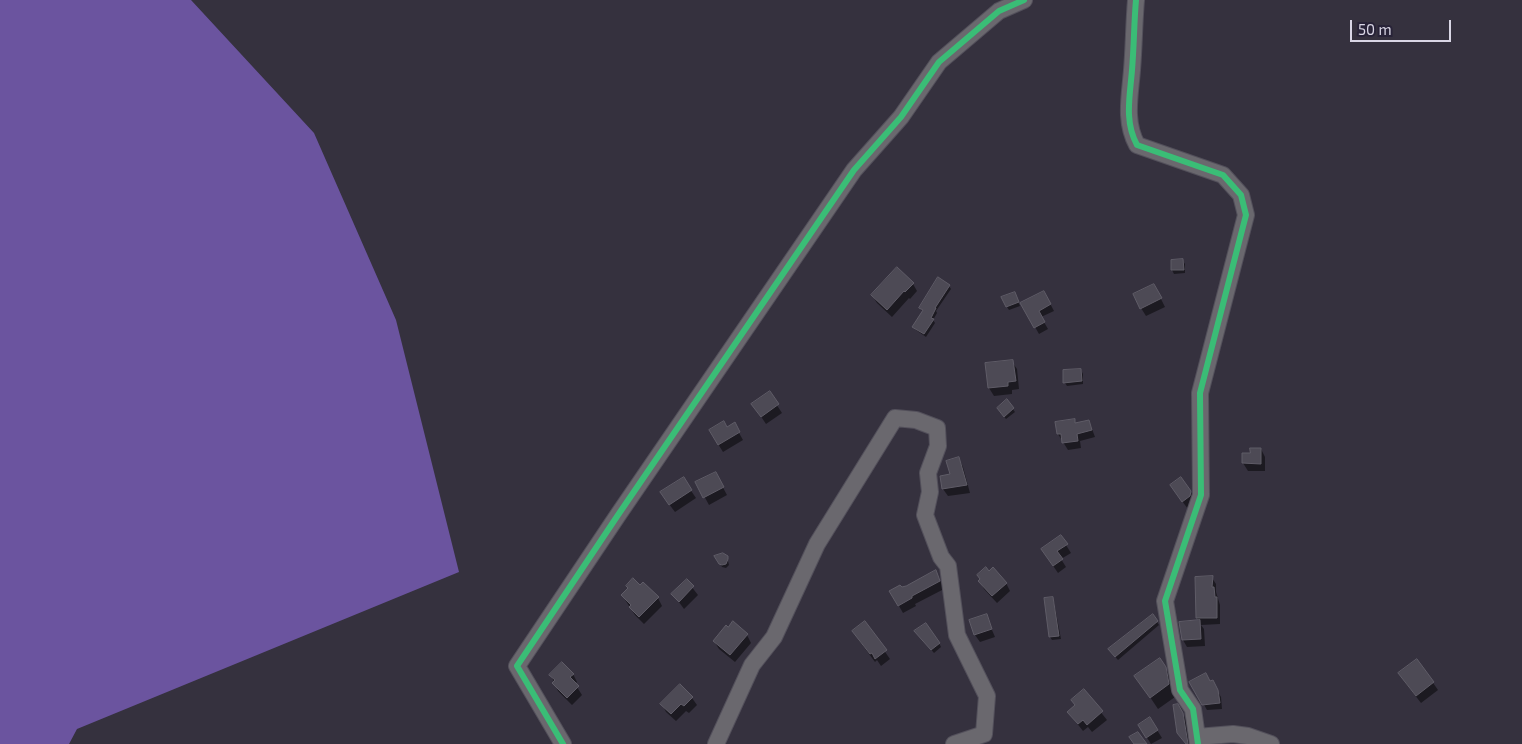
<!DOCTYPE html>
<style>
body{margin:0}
#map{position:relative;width:1522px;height:744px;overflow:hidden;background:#35313e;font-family:"Exo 2",sans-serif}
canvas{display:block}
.scale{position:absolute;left:1350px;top:20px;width:101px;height:22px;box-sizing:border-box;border:2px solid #d9d6e5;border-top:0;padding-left:6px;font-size:15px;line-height:18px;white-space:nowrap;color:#d9d6e5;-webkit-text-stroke:4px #282338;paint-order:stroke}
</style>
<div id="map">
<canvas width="1522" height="744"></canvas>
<div class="scale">50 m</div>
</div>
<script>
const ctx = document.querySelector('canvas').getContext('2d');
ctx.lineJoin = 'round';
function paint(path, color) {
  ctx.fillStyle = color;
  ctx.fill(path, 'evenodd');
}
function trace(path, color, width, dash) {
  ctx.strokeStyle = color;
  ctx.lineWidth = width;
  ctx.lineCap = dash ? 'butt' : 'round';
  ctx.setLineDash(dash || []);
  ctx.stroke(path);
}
const water = new Path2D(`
 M0 0H191L314 133 396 320 459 572 77 729 69 744H0Z`);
const shadow = new Path2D(`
 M1172 261H1183L1185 264V273L1174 274 1172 270Z
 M913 284 917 291 910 299 909 298 892 317 877 303 872 295Z
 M949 286 951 289 936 311 937 313 933 320 935 323 926 337 916 330 914 327 923 312 920 308Z
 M1044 292 1054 311 1041 317 1048 329 1039 334 1022 304Z
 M1158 293 1165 307 1146 316 1141 308Z
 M1016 297 1020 306 1009 310 1007 307Z
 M1012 362 1017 369 1019 389 1012 390V394L994 396 989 388 987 365Z
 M1081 370 1083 374V384L1067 386 1065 383Z
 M769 393 782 413 766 424 758 412Z
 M1007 401 1015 412 1006 419 1000 412Z
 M1074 421 1076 424 1089 421 1095 437 1080 441 1081 448 1068 450 1058 434 1056 423Z
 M734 424 743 440 723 452 710 431 727 428Z
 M1261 449 1265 457V471H1248L1243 463 1251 454Z
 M959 459 963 467 970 493 948 496 943 489Z
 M715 473 727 495 709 505 697 483Z
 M683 479 696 498 675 512 666 500Z
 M1190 491 1195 500 1194 504 1188 509 1176 493Z
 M1061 537 1071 553 1061 559 1066 567 1058 573 1047 557Z
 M716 556 727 557 729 565 726 568 722 567Z
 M936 572 944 589 915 604 916 606 903 613 891 592 901 589Z
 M1212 578 1216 584V592L1220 605V624L1201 625 1204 629 1205 646 1187 647 1183 640 1199 621 1197 618Z
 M687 581 698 595 684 609 673 594Z
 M980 581 1006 583 1010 591 997 603 984 589Z
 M622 595 658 598 662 606 644 624 635 615Z
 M1052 598 1054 602 1061 639 1052 640 1050 637Z
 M986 616 995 637 980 642 975 635Z
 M1157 622 1159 625 1118 660 1111 652Z
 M865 623 890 659 881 666 877 660 875 662 858 639Z
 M728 629 747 635 751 643 735 662 719 649 714 641Z
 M916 632 939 643 941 647 934 653Z
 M1417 660 1438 690 1421 703 1404 681Z
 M1165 667 1172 680 1175 697 1158 709 1136 676Z
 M573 674 577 682 575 684 582 695 572 705 558 691 551 675Z
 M1191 682H1212L1221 697 1222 709 1207 710Z
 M1084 691 1107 720 1092 732 1088 727 1083 731 1068 712 1076 706Z
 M692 698 697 705 689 713 686 711 676 721 666 712 662 704Z
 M1182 713 1187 721 1191 744H1186L1178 732Z
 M1157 730 1162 738 1151 744 1144 733Z`);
const building = new Path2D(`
 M1183 259 1184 270H1171V260Z
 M897 267 914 283 905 292 904 291 887 310 871 295Z
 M938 277 950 285 935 308H936L931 318 934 319 924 334 912 327 923 310 919 308Z
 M1154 284 1162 298 1140 309 1133 294Z
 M1044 291 1051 304 1039 311 1045 322 1034 328 1020 303Z
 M1015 292 1019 302 1006 307 1001 297Z
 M1013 360 1016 381 1008 382V386L988 388 985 363Z
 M1081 369 1082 381 1063 383V370Z
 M770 391 779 404 761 417 751 404Z
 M1007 399 1014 408 1004 417 997 408Z
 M1075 419V423L1089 420 1092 430 1077 434 1078 441 1062 443 1061 434H1057L1055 422Z
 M724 421 727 427 735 422 740 432 718 445 709 430Z
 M1250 448H1261V464L1242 463V453H1250Z
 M959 457 967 485 942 489 940 476 950 474 946 461Z
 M716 472 724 487 703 498 695 482Z
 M684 477 692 490 669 505 660 492Z
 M1181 477 1191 491 1190 496 1182 502 1170 485Z
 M1061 535 1068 544 1057 551 1063 559 1053 566 1041 549Z
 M723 553 728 556V559L726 564 722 565 719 564 714 556Z
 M986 567 989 571 993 567 1007 583 992 596 978 581 980 579 977 575Z
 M936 570 940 581 912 596V598L898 606 889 591 900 585 902 587 906 586Z
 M1213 576 1212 587H1214L1215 597H1217V618H1196L1195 577Z
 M633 578 640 585 643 582 659 597 639 617 629 607 631 605 621 595 628 588 626 586Z
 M687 579 694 586 679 602 671 594Z
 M1053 597 1059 636 1049 637 1044 598Z
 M987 614 992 629 974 635 969 620Z
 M1153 614 1158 621 1115 657 1108 649Z
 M1200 620 1201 639 1182 640 1179 622Z
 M733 621 748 634 730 655 713 641 726 625 728 627Z
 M865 621 887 650 875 659 872 653 870 654 852 631Z
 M926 623 940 643 931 650 914 631Z
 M1160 658 1166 667 1169 684 1150 698 1134 676Z
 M1417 659 1434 682 1416 696 1398 673Z
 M562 662 574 674 570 677 579 686 567 698 552 683 555 680 549 675Z
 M1206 673 1210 681 1213 680 1218 690 1220 703 1202 705 1189 682Z
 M680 684 693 697 684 706 681 704 671 714 660 704Z
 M1084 689 1103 711 1087 725 1083 720 1078 724 1067 712 1075 705 1071 700Z
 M1178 704 1183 713 1188 744H1186L1177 733 1173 705Z
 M1150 717 1158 730 1146 738 1138 725Z
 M1138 732 1147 744H1134L1129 737Z`);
const minor = new Path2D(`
 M1136 0C1134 23 1134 46 1132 70 1130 96 1124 121 1137 145L1223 175 1241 195 1246 215 1200 393 1201 495 1165 601 1180 690 1193 709 1198 744
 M1197 737 1233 734 1248 736 1271 744
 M563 744 517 666 618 515 854 170 901 117 939 62 999 11 1024 0
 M716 744 752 665 774 637 817 544 895 418 916 420 937 428 938 446 928 473 930 492 925 515 941 557 948 566 957 635 987 696 984 734 954 744`);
const cycleway = new Path2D(`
 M1136 0C1134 23 1134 46 1132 70 1130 96 1124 121 1137 145L1223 175 1241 195 1246 215 1200 393 1201 495 1165 601 1180 690 1193 709 1198 744
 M563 744 517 666 618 515 854 170 901 117 939 62 999 11 1024 0`);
paint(water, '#6b549f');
paint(shadow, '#0007');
paint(building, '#4d4a55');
trace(building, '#5f5c67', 1);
trace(minor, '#53505b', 18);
trace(minor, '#6a686e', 16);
trace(cycleway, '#3abd76', 6);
</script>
